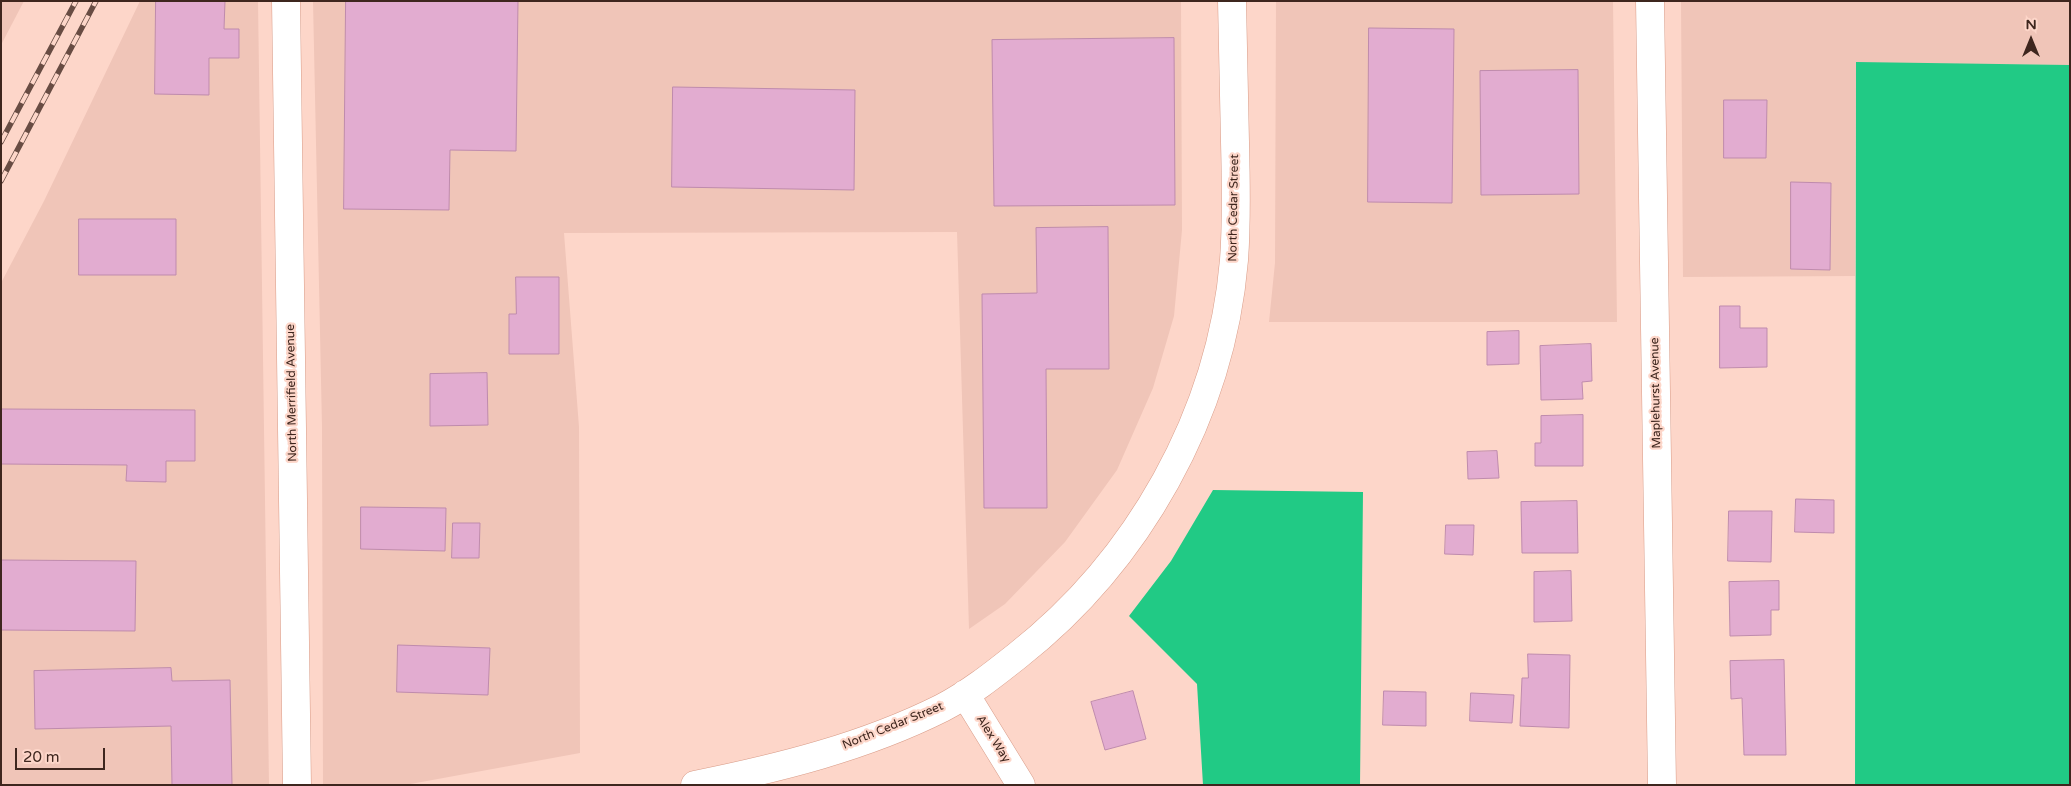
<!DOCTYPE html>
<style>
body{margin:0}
#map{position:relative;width:2071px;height:786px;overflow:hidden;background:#fdd6c9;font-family:"Varela Round",sans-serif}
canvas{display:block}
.frame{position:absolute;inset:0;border:2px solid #3e261e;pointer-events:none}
.north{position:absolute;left:2006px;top:15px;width:50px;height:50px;-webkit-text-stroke:4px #fdd6c9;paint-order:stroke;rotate:0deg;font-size:14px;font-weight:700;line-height:20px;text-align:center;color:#3e261e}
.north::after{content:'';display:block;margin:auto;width:18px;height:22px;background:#3e261e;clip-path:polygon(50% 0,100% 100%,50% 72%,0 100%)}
.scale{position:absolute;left:15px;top:748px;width:90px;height:22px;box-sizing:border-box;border:2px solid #3e261e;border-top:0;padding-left:6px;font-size:15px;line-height:18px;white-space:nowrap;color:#3e261e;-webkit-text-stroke:4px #fdd6c9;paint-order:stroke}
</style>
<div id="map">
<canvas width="2071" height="786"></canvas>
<div class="frame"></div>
<div class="north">N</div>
<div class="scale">20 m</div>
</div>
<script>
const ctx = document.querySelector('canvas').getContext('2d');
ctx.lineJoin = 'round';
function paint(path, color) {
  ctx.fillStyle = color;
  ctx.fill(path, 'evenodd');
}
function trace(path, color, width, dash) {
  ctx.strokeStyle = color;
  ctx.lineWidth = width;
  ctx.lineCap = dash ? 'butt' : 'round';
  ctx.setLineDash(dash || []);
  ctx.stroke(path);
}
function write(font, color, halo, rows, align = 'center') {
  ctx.font = font + ' "Varela Round",sans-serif';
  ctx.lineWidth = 4.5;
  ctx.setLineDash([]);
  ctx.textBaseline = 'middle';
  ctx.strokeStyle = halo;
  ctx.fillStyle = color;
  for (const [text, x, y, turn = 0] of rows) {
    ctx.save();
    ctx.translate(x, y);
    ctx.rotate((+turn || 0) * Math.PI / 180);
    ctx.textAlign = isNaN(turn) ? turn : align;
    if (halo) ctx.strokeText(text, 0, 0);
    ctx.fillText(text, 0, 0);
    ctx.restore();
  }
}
const built = new Path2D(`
 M1 1H24L1 45Z
 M140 1H258L269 785H1V283L44 201Z
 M313 1H1181L1182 230 1174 316 1153 388 1117 470 1065 542 1005 604 969 629 957 232 564 233 579 427 580 753 405 785H323L322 427Z
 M1276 1H1613L1617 322H1269L1275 263Z
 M1681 1H2070V65L1856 63 1855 276 1683 277Z`);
const forest = new Path2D(`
 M1856 62 2070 65V785H1855Z
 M1213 490 1363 492 1360 785H1203L1197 684 1129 616 1171 561Z`);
const building = new Path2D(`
 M156 1H225L224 29H239V58H209V95L155 94Z
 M346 1H518L516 151 450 150 449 210 344 209Z
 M1369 28 1454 29 1452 203 1368 202Z
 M1174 38 1175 205 994 206 992 40Z
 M1578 70 1579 194 1481 195 1480 71Z
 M673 87 855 90 854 190 672 187Z
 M1724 100H1767L1766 158H1724Z
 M1791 182 1831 183 1830 270 1791 269Z
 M79 219H176V275H79Z
 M1108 227 1109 369H1046L1047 508H984L982 294 1037 293 1036 228Z
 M516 277H559V354H509V314H516Z
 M1720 306H1740V328H1767V367L1720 368Z
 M1519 331V364L1487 365V332Z
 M1591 344 1592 381 1582 382 1583 399 1541 400 1540 346Z
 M487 373 488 425 430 426V374Z
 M1 409 195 410V461H166V482L126 481 127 465 1 464Z
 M1583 415V466H1535V443H1541V416Z
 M1497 451 1499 478 1468 479 1467 452Z
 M1796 499 1834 500V533L1795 532Z
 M1577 501 1578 553H1522L1521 502Z
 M361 507 446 508 445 551 361 549Z
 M1729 511H1772L1771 562 1728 561Z
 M453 523H480L479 558H452Z
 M1446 525H1474L1473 555 1445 554Z
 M1 560 136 561 135 631 1 630Z
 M1571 571 1572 621 1534 622V572Z
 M1779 581V610H1771V635L1730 636 1729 582Z
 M398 645 490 648 488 695 397 692Z
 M1528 654 1570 655 1569 728 1520 726 1522 678H1528Z
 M1784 660 1786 755H1744L1742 698 1731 699 1730 661Z
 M171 668 172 681 230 680 232 785H172L171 726 35 729 34 671Z
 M1133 691 1146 739 1105 750 1091 702Z
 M1384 691 1426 692V726L1383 725Z
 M1471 693 1514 695 1512 723 1470 721Z`);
const minor = new Path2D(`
 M286 1 297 785
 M1650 1 1662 785
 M965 694 1021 785
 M695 785C779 768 864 747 942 708 969 694 993 675 1017 656 1138 561 1221 415 1234 260 1237 221 1236 181 1235 142 1234 95 1233 48 1232 1`);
const rail = new Path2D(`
 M1 142 76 1
 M1 181 96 1`);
const streetNames = [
 ["North Cedar Street",1234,208,-89],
 ["North Merrifield Avenue",292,393,-91],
 ["Maplehurst Avenue",1656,393,-91],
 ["North Cedar Street",893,726,-22],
 ["Alex Way",993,739,58]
];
paint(built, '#f0c5b8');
paint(forest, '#21ca85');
paint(building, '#e2acd0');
trace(building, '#bf8bad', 1);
trace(minor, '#d89b87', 29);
trace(minor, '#fff', 28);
trace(rail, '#684c43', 5.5);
trace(rail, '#fdd6c9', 4, [11]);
write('12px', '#3e261e', '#fdd6c9', streetNames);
</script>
